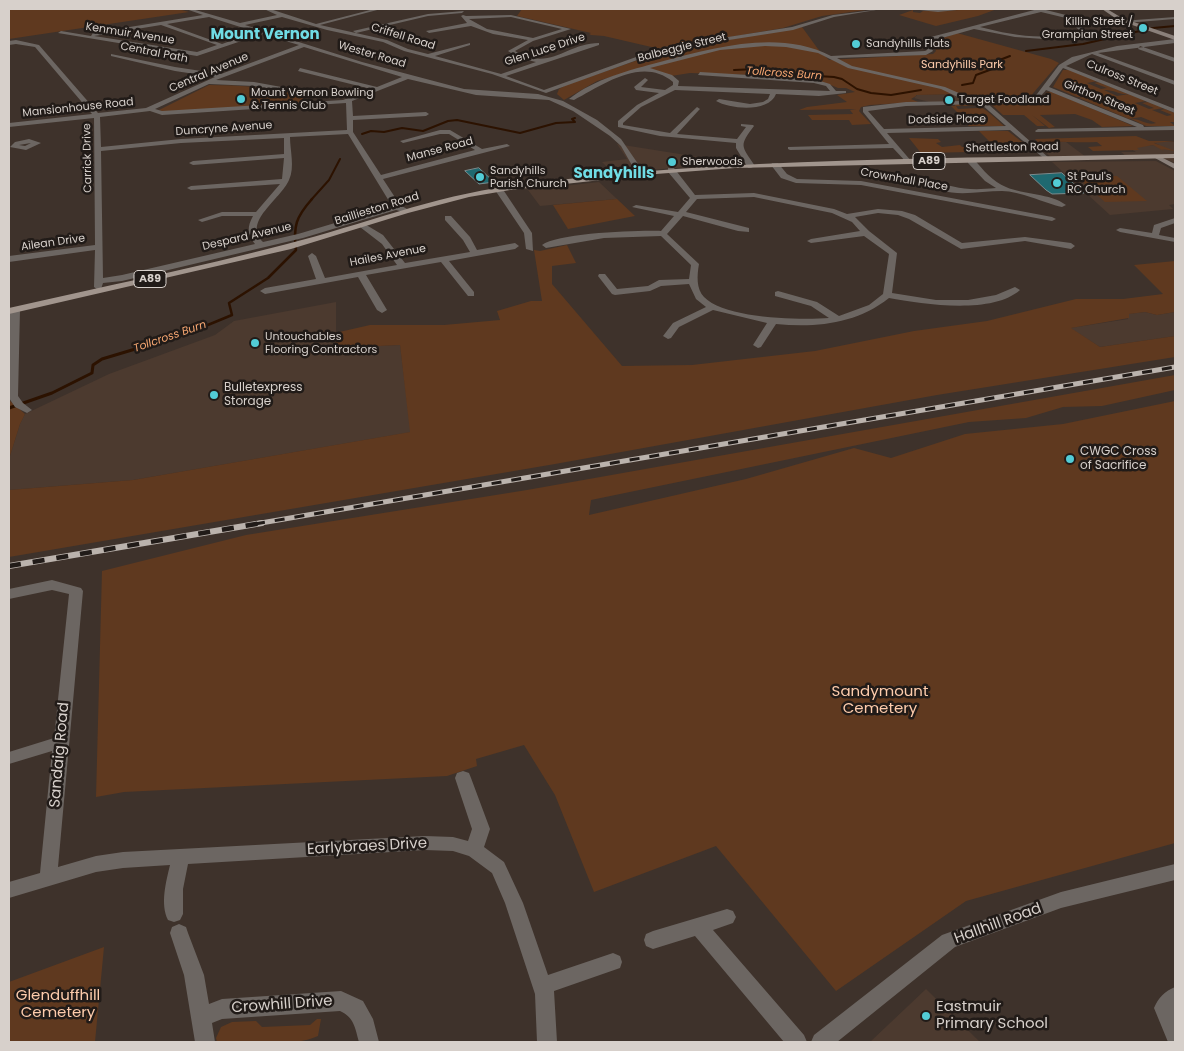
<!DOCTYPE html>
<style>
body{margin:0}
#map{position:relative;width:1184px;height:1051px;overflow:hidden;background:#3e322b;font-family:Poppins,sans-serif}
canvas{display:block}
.frame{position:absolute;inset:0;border:10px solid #d7d0cb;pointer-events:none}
</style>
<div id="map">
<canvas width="1184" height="1051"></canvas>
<div class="frame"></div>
</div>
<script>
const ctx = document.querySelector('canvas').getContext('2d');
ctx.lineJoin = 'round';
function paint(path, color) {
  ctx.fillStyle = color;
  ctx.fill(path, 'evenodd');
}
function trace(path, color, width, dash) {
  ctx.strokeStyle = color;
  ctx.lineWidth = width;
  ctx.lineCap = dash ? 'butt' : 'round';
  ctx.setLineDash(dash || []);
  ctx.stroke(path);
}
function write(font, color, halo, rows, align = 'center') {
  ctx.font = font + ' Poppins,sans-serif';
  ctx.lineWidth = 5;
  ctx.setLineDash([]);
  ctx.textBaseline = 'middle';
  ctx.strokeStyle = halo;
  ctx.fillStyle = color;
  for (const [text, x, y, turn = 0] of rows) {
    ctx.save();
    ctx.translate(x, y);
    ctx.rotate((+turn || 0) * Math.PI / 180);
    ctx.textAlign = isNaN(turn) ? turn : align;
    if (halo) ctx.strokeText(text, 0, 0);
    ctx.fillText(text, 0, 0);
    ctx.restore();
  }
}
const built = new Path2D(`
 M959 94 972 102 933 103 914 98 917 95Z
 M1056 141 1066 142 1086 157 1052 158 1034 142Z
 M1153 142H1175V163L1158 156 1127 157 1121 152H1136L1126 146 1159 145Z
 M617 144 736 163 613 173 602 162 627 159Z
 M1156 161 1175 171V204L1169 205 1173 209 1110 215 1052 162Z
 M599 182 617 199 540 206 528 190Z
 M336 302V348L400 345 411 432 133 480 9 490V459L20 424 25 414 109 374 215 335 234 321Z
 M1145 312 1157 315 1175 312V336L1100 347 1070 328 1128 319V314Z
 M926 989 980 1042H870Z`);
const green = new Path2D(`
 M9 9H178L189 12 9 39Z
 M522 9H873L822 16 783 28 660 49 604 36 591 35 589 34 591 33 517 16Z
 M970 9H997L978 16 936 26 899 15 913 10V12L920 13 923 11H945Z
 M802 27 818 49 829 60 933 54 936 51 932 42 957 33 1051 59 1059 63 1029 98 981 100 965 94 916 95V96L911 99 918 102 870 105 861 107 859 111 871 124 852 125 849 120H812L808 115 853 114 850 110 856 109 799 110 807 107 847 102 837 95 855 92 846 88H838L826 83 814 80 751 75 690 73 671 76 645 67 597 81 564 100 557 94 559 89 566 85 667 50Z
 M1063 70H1071L1098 81 1087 83 1101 89 1107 88 1094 83 1099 82 1128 94C1119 95 1113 89 1104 90L1117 96 1129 94 1146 101 1135 103 1149 109 1154 108 1142 103 1148 102 1164 108 1152 110 1167 116 1172 115 1160 110 1165 109 1175 113V122H1170L1175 126H1146L1131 119C1140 118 1147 126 1156 123L1141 117 1129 119 1079 98 1088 96 1075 91H1070L1082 97H1077L1053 87Z
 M209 85C241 85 272 88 303 94V104L164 112 159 110Z
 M1047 92H1053L1133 126 1102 127 1092 120 1075 114 1040 115 1055 127 1049 128 1032 115 1045 126H1037L1024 115H1003L992 105 1039 102Z
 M954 104H972L974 106H956L958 109 978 108 975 105C987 109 995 118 1004 126H969L956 115 959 114 951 106H955Z
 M979 131H1008L1022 142 991 143Z
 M1136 136 1149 141H1175L1154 143 1175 151 1162 149 1164 151 1153 145 1137 148 1139 150 1093 151 1088 147 1102 146 1097 142C1076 143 1058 141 1038 142L1035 139Z
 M909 138 938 139 941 142 936 143 942 147 960 145 962 147 1000 144 1004 149H1014L1016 151 921 153Z
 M1117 176 1147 201 1105 202 1077 177Z
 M617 199 635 216 568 229 553 205Z
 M567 245 576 263 552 266V284L622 366 692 365 815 351 914 331 987 321 1076 299H1123L1163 294 1134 265 1175 261V312L1157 315 1145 312 1129 314V318L1071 328 1100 347 1175 336V357L937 395 555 464 9 557V490L133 480 410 432 400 345 336 348 335 333 370 325H444L500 320 497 311 531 301H542L534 250 540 251Z
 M1175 375V390L1102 406 1063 407 1026 418 969 422 591 500 589 515 746 479 854 448 891 458 965 434 1063 424 1175 401V843L966 901 836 991 716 846 594 892 555 795 524 745 476 759 477 766 447 776 124 792 96 797 102 571 246 535 527 490Z
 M9 400 25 414 20 424 9 459Z
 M104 947 95 1042H9V982Z
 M317 1019H321L318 1036C292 1048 246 1042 217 1042L216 1038 221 1027 232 1022 256 1021 262 1027 310 1025Z`);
const streamFar2 = new Path2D(`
 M1026 51 1083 44 1153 28 1175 26
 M734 70 757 69 785 74 834 77 842 79 857 89 871 93 891 95 921 90
 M962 85 973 83 976 75 995 68 997 61 1010 56
 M362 134 371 131 384 132 402 128 423 131 448 121 457 120 520 133 556 123 575 122 572 119 575 118
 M311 200 329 180 340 159`);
const streamFar1 = new Path2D(`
 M158 342 186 334 232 315 229 303 268 278 296 250C293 226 296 217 312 199`);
const stream = new Path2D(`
 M9 408 52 393 92 373 93 365 102 359 162 341`);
const building = new Path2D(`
 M479 168 494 182 479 184 465 171Z
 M1062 173 1084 193 1052 194 1046 190 1030 175Z`);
const minor = new Path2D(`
 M186 9H192L240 23 277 15 264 9H270L316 24 374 9H381L320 25 387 40 408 49 428 54 470 43V45L435 56 501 74 536 62 519 58 508 51 528 40 493 34 471 26 429 33 426 31 467 23 461 16 463 15 466 16 511 15 571 29 533 41 515 51C551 72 566 43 599 43V45L506 76 544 90 664 47 792 27 833 15 882 9 834 17 793 30 665 50 546 93 492 74 404 51 383 42 327 30 282 17 245 25 362 62 464 89 538 94 563 101 597 120 621 139 645 174 638 176 621 146 610 136 573 111 549 100 476 95 408 79 352 101 353 116 426 112 429 114 426 116 353 120V132L381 175 475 150 449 134H440L403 143 400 141 440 130H450L482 149 507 144 510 146 383 179 400 205 407 209V213L396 210 303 238 122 281 103 283 101 289 98 290 94 287 95 250 9 262V256L95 245 94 118 9 127V123L92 114 35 47 16 44 9 45V41L16 40 39 45 98 113 146 108 215 77 175 71 111 56V54L175 67 221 74 299 45 262 34 197 56 58 33 61 31 91 36 93 33 203 15ZM209 17 256 32 222 44 167 24ZM511 17 562 29 533 38 487 29 469 19ZM161 25 217 45 197 52 94 36ZM304 47 402 77 377 87 300 68 298 71 371 89 343 100 162 111 155 109 209 84 254 86 322 97 320 94 254 82 216 80ZM346 103 347 130 181 139 101 147 100 117 150 111 162 115ZM348 134 392 206 298 234 263 242C242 222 281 199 289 180 295 167 290 151 290 137ZM284 138V154L193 161 189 163 193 165 284 158 282 179 191 186 187 188 191 190 280 184 256 212H222L198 220 202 222 222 216H253C247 227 247 234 255 244L122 275 103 278 101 151 181 143Z
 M910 9H966L938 12Z
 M1038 9H1048L1046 10 1070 16 1085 30 1071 36 1044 39 1015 37 974 29 928 42 933 51 926 55 837 58 852 66 945 87 975 100 1029 99 1037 94 1059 65 1072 57 1117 46 1175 39V43L1098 53 1175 81V85L1092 54 1066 66 1175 109V113L1063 68 1049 87 1143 125 1144 127 1175 126V130L1036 132 1035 131 1038 129 1137 127 1046 90C1033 108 1009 103 988 104L1049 158 1051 159 1047 161 1010 130 887 133 912 162 908 164 893 148 790 150 788 149V147L889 144 863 112V107L906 102 966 101 941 89 848 68 818 53 786 47 765 46 720 50 650 68 672 75 679 81 678 86 830 91 826 86 814 83 698 75 700 72 814 79 830 84 836 91H846V93L819 96 776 94C769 113 730 109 716 101L719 99 750 104 763 102 768 99 770 94 675 90 641 107 623 123V125L670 133 697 107 700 109 699 110 677 134 737 139 746 127 741 126V124L753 125 754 126C739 146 741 145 755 166L751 168H748L736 148V143L660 136 618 127V121L637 105 659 93 636 90 634 87 645 78 648 80 641 87 665 90 673 85V82C642 56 603 85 574 100L569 99C594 79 630 70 660 62 714 48 778 29 831 56L925 51 927 50 922 41 927 38ZM1041 12 1066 18 1079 30C1048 42 1011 35 980 27ZM981 104 1006 126 884 129 868 111 906 106Z
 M464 11 462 13 428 16 356 33 353 31 428 14Z
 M1175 17V19L1125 23 1122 21Z
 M1140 46 1175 58V62L1138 49Z
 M29 139 41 143 26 150 10 147 15 142ZM31 143 25 146 19 145Z
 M968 159H974C983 170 993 182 1006 187 1024 195 1050 193 1066 205L1062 207C1044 203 1020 191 1002 191 977 191 945 200 923 181L927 179C955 188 966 191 996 188L985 181 968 163Z
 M772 163H778L787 174 797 179 861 181 1052 217 1056 219 1052 221 861 185 796 183 781 178 771 165Z
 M668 168H674L695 195 754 193 834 209 847 214 878 209 902 211 915 215 962 243 1025 237 1071 243 1075 246 1071 249 1025 241 961 249 909 219 898 215 878 213 855 217 869 231 897 253 892 293 936 300H968L996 295 1015 287 1020 290C992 315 922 304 889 298 856 324 816 328 776 324L761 347 758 348 753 345 767 323 713 310 679 327 671 338 668 339 663 336 673 323 706 307 696 299 689 284 661 286 650 291 615 295 612 294 598 276 599 274H605L617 289 648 286 659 280 689 279 691 265 661 236 604 238 546 248 542 245C558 233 639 230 661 231L674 216 632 207 636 205 678 212 690 198 668 172ZM754 197 832 213 852 222 860 231 811 239 807 241 811 243 864 236 889 254 883 294 869 305 839 316 817 302 778 291 775 292V296L811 306 829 318C800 320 725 319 704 297 696 289 697 275 699 264L667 234 683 216 738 231 749 232V228L686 212 697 199Z
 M496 188H502L532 233 533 251 526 249 524 233 495 190Z
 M445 216H451L470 237 477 250 515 243 519 246 515 249 449 261 474 292V296H468L441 262 366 275 387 310 382 313 377 310 358 277 265 294 260 291 265 288 316 279 308 256 312 253 316 256 325 278 397 265 382 244 360 227 359 225 363 223 383 235 405 263 470 252 463 240 445 220Z
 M1175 218V223L1161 228 1159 235 1175 238V242L1120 232 1116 230 1120 228 1152 233 1154 225Z
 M15 307 20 310 18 396 23 403 32 410 27 413 15 407 9 398 10 310Z
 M52 580 81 588 83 591 58 867 96 856 123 852 425 836 453 837 468 841 472 829 455 778 457 773 463 771 469 773 471 778 490 829 484 847 504 862 523 903 548 975 613 953 620 956 622 962 620 968 554 991 557 1042H537L535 994 505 903 492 873 469 856 453 851 425 850 188 864 183 889V914L180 920 174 922 168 920C160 904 166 882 170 865L123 868 96 872 9 898V882L40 873 52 751 9 764V752L54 738 69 594 52 590 9 599V589Z
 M727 909 733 911 736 917 733 923 713 930 804 1035 807 1042H784L695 936 653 949 646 946 644 940 646 934 653 931Z
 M179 924 186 927 188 933 204 975 209 1004 222 999 341 991 363 1001 373 1019 379 1042H359C355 1028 354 1017 340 1011L222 1019 212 1023 215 1042H195L184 975 170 933 172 927Z
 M1175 987V1042H1168L1154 1008C1158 998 1165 991 1175 987Z`);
const tertiary = new Path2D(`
 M1175 864V880L1061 908 955 947 837 1042H811L814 1035 942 935 1061 892Z`);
const secondary = new Path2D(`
 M1102 9H1107L1122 18 1175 36V40L1118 20Z
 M1155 156H1159L1175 164V169L1155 158Z`);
const primary = new Path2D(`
 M1175 154V158L735 168 656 174 510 190 469 197 408 213 291 249 9 314V308C101 287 195 268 287 244 362 225 433 196 511 186 731 156 954 159 1175 154Z`);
const railFar1 = new Path2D(`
 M255 524 1175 367`);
const rail = new Path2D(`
 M9 566 262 523`);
const markers = [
 [1143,28,5,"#52ccd6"],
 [856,44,5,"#52ccd6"],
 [241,99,5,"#52ccd6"],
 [949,100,5,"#52ccd6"],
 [672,162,5,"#52ccd6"],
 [480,177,5,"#52ccd6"],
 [1057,183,5,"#52ccd6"],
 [255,343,5,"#52ccd6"],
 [214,395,5,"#52ccd6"],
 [1070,459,5,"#52ccd6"],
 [926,1016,5,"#52ccd6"]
];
const farPoinames = [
 ["Killin Street /",1133,22,"right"],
 ["Grampian Street",1133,35,"right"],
 ["Sandyhills Flats",866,44],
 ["Mount Vernon Bowling",251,93],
 ["& Tennis Club",251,106],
 ["Target Foodland",959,100],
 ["Sherwoods",682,162],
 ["Sandyhills",490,171],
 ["Parish Church",490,184],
 ["St Paul's",1067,177],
 ["RC Church",1067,190],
 ["Untouchables",265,337],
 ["Flooring Contractors",265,350]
];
const farStreetnames = [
 ["Kenmuir Avenue",130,34,9],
 ["Criffell Road",403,37,17],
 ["Balbeggie Street",682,48,-14],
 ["Glen Luce Drive",545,50,-18],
 ["Central Path",154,53,11],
 ["Wester Road",372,55,16],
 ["Central Avenue",209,73,-23],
 ["Culross Street",1122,78,22],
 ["Girthon Street",1099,98,22],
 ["Mansionhouse Road",78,108,-6],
 ["Dodside Place",947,120,-1],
 ["Duncryne Avenue",224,129,-4],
 ["Shettleston Road",1012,148,-1],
 ["Manse Road",440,150,-15],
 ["Carrick Drive",88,158,-91],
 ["Crownhall Place",904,180,10],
 ["Baillieston Road",377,209,-17],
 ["Despard Avenue",247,237,-13],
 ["Ailean Drive",53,243,-8],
 ["Hailes Avenue",388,256,-11]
];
const farParknames = [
 ["Sandyhills Park",962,65]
];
const farWaternames = [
 ["Tollcross Burn",784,74,4],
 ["Tollcross Burn",170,337,-19]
];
const shields = [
 [929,161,32],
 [150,279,32]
];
const shieldNames = [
 ["A89",929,161],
 ["A89",150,279]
];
const poiNames = [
 ["Bulletexpress",224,388],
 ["Storage",224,402],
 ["CWGC Cross",1080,452],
 ["of Sacrifice",1080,466]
];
const farDistrictnames = [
 ["Mount Vernon",265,35],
 ["Sandyhills",614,174]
];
const nearParknames = [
 ["Sandymount",880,692],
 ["Cemetery",880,709],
 ["Glenduffhill",58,996],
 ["Cemetery",58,1013]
];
const nearStreetnames = [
 ["Sandaig Road",60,755,-85],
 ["Earlybraes Drive",367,847,-3],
 ["Hallhill Road",998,924,-20],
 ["Crowhill Drive",282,1005,-4]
];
const nearPoinames = [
 ["Eastmuir",936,1007],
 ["Primary School",936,1024]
];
paint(built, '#4c3a2f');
paint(green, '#5f391f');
trace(streamFar2, '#2c1200', 2);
trace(streamFar1, '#2c1200', 2.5);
trace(stream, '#2c1200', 3);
paint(building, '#1f6970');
trace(building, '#7a8c8e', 1);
paint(minor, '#6c6662');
paint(tertiary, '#6c6662');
paint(secondary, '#8a807a');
paint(primary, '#a1958d');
trace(railFar1, '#bbb3ad', 5);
trace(rail, '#bbb3ad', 6);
trace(railFar1, '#211b18', 3, [10]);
trace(rail, '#211b18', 4.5, [12]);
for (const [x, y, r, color] of markers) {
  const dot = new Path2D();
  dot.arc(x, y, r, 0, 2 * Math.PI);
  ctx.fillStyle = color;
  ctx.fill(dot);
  trace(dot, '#211b18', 2);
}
write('11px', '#d7d0cb', '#211b18', farPoinames, 'left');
write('11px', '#d7d0cb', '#211b18', farStreetnames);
write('11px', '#feccac', '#211b18', farParknames);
write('italic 11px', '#faa973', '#211b18', farWaternames);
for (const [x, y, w] of shields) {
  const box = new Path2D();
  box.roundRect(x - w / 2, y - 8.5, w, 17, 4);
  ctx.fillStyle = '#211b18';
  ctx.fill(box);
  trace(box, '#d7d0cb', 1);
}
write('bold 11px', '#d7d0cb', null, shieldNames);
write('12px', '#d7d0cb', '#211b18', poiNames, 'left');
write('bold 15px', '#70dce5', '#211b18', farDistrictnames);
write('15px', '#feccac', '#211b18', nearParknames);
write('15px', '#d7d0cb', '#211b18', nearStreetnames);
write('15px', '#d7d0cb', '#211b18', nearPoinames, 'left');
</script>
